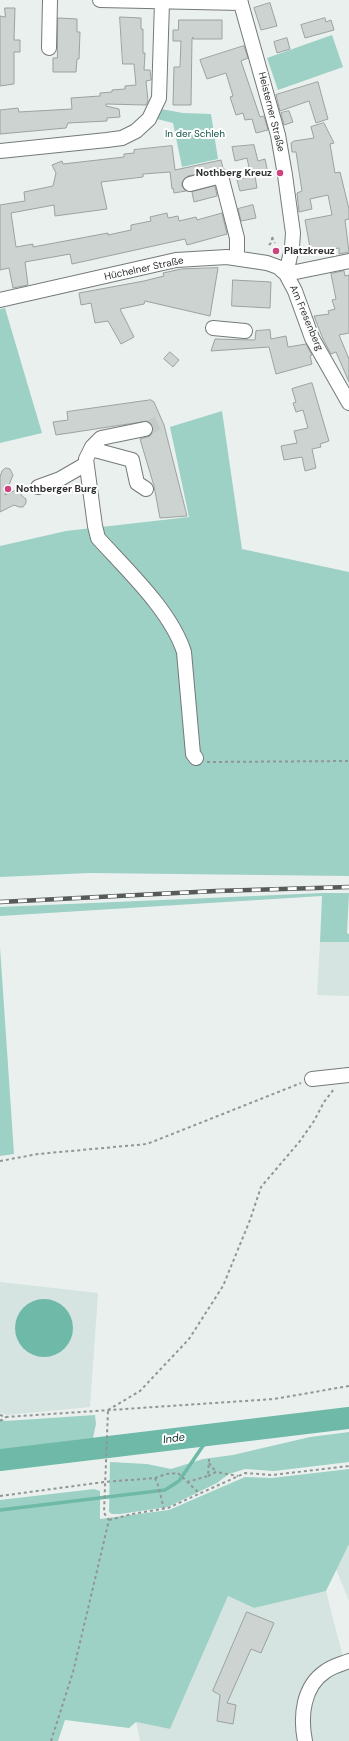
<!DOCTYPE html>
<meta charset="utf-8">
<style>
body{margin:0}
canvas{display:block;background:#e9f0ee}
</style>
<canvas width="349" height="1741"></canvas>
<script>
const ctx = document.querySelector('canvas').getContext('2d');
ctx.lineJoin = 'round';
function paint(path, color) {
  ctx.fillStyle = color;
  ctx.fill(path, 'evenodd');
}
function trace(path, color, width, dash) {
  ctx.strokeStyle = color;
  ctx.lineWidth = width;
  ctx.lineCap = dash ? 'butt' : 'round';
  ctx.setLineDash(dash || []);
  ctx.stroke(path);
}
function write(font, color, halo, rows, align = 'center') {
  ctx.font = font + ' "DM Sans",sans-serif';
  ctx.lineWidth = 4;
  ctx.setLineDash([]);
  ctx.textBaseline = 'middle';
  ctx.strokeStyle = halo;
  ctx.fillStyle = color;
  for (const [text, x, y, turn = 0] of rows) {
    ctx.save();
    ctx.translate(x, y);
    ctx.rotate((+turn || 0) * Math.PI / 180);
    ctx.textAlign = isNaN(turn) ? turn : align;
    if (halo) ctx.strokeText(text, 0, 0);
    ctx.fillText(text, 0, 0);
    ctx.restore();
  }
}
const built = new Path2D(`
 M320 942H349V996L317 995Z
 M0 1282 98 1293 90 1407 7 1415 0 1413Z
 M349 1544V1601L336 1569Z
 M326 1591 346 1669 349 1668V1741H140L136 1722 170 1729 228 1596 254 1608Z`);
const green = new Path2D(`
 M332 35 343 67 278 90 267 58Z
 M161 109 183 113 211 114 218 159 182 167 173 123 157 119Z
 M5 308 42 433 0 443V309Z
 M222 411 242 549 349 572V876L90 873 0 877V546L66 531 189 517 170 427Z
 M323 893H349L347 933 349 934V942H320L322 896 0 916V907Z
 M0 947 14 1154 0 1156Z
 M95 1415 96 1424 93 1438 0 1450V1419L5 1421Z
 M349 1432V1462L274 1471 245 1469 229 1474 217 1483 168 1507 120 1514H112L109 1512 110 1462 147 1464 171 1469 203 1459 233 1455 310 1437Z
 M349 1469V1544L326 1591 254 1608 228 1596 170 1729 136 1722 129 1728 65 1720 58 1741H0V1500L94 1489 100 1491V1519L169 1510 245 1477 272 1478Z`);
const water = new Path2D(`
 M15 1328a29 29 0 1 1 58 0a29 29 0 1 1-58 0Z`);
const stream = new Path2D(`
 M0 1510 165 1490 179 1481 211 1434`);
const river = new Path2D(`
 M0 1460 349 1418`);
const building = new Path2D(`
 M270 3 277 26 261 30 254 8Z
 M5 8H15L14 40H20V52H14V84L0 86V16L5 17Z
 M120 17 141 18V29H143V53H145L144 70H150L151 78V80L146 81 148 101 146 105 106 104V106L119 109 120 117 107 118V121L68 123 66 128 0 134V110L18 108 19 112 72 109 71 98 100 96V93L112 92V90L125 89V86L136 85 134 64H123Z
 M58 18 77 19V32H80L79 59H77L76 72H53V58H57Z
 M325 18 326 22 331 20 334 30 305 38 301 25Z
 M179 20H222V39H193V37L192 39 191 105H173L174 67H180L181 41H173V30H178Z
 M287 38 290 49 277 53 274 42Z
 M244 46 248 58 241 61 260 117 264 116 268 130 256 133 252 119 245 120 243 113 236 115 230 97 233 96 226 73 207 79 200 60Z
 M318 82 328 119 316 123 309 101 280 111 276 95Z
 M289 111 293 122 284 125 281 113Z
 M324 123 334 143 330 144 335 173 340 172 349 209V219L345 220 349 252 339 254V248L311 253 305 220 332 215 328 195 310 199 312 209 299 212 297 193 302 191 296 152H292L291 143 294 141 314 138 311 127Z
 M254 145 258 161 265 159 268 173 251 177 247 158 235 161 232 147Z
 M172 146 175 170 221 160 223 168 188 176 182 182V186L186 191 174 193 173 188 172 189 170 172 143 174V177L101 182 107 209 55 216 54 205 11 213 16 247 33 244V247L108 233V235L131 230V225L151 221 150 217 167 213 168 218 178 216 179 221 196 217 197 220 222 213 227 234 187 245 185 239 72 264 70 254 25 262 28 285 13 288 9 268 0 270V205L25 201 24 192 53 186 56 173 52 165 62 161 63 164 124 157V154L134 153V150Z
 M255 176 257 188 240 191 237 180Z
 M215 186 217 196 194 202 192 192Z
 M253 205 256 218 241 221 238 209Z
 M218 268 210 316 145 301 144 304 120 309 134 337 121 344 108 321 95 323 91 303 81 305 79 293 144 281 164 276 163 273 181 269Z
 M344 271 345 276 349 275V333L339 335 349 359V382L336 352 331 354 323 339 314 316 329 314 328 311 335 309 332 300 336 299 331 274Z
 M233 280 271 282 270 308 232 306Z
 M270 330 271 339 286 336 288 347 306 344 312 355 310 356 312 364 276 374 269 347 211 351 215 339 255 340 256 331Z
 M170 352 179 360 173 367 164 359Z
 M312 383 329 441 320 444 321 447 312 449 316 468 305 471 302 457 284 460 281 446 297 443 294 431 308 428 303 410 296 412 293 403 296 402 292 389Z
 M151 400 154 402 164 425 187 516 160 518 154 486 140 439 150 436 153 432V427L148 421 56 435 53 422 68 420 67 412Z
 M6 468 10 469 13 475 5 495 18 489 22 496 26 499V503L23 507H19L14 505 0 512V477L2 471Z
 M247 1612 274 1623 261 1653 251 1649 227 1703 236 1705 233 1724 217 1721 220 1695 213 1691Z`);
const minorTunnel = new Path2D(`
 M145 429 162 421`);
const path = new Path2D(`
 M272 237 275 243
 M269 245 272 242V238
 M207 762 349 761
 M0 1161 38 1154 147 1144 301 1083
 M108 1410 140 1391 189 1339 223 1286 250 1220 261 1187 300 1141 314 1121 324 1102 334 1089
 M0 1415 6 1417 274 1399 349 1386
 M0 1421 6 1417
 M209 1463 216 1472
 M208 1476 216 1472 238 1476
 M155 1478 158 1485 164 1509
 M187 1482 208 1476 209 1459
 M0 1496 104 1482 155 1478 166 1474 178 1473 200 1494
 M109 1520 132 1514 168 1508 245 1473 272 1475 349 1466
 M51 1741 73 1672 109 1520 104 1513 108 1410`);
const minor = new Path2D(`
 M100 0 241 3
 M240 0 278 135 285 175 293 233 292 247 286 274
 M49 48 50 0
 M0 151 107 140 122 138 136 131 149 119 159 98 162 2
 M190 184 221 176 237 238V258
 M286 274 349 261
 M0 300 176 260 227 257 267 263 278 267 286 274 295 291 312 338 349 403
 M213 328 245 331
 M145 429 101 438 92 447 86 459 95 526 98 538C127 570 171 611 184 652L193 754 196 758
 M91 449 132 460 137 483 146 489
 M38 487 60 479 86 464
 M312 1079 349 1075
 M305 1741C300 1716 303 1686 326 1671 333 1666 342 1664 349 1661`);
const rail = new Path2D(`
 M0 902 216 891 349 887`);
const markers = [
 [280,173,4,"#cc437d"],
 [276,251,4,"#cc437d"],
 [8,489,4,"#cc437d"]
];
const streetNames = [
 ["Heisterner Straße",271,112,76],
 ["Hüchelner Straße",144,269,-12],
 ["Am Fresenberg",306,318,67]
];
const parkNames = [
 ["In der Schleh",195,134]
];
const poiNames = [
 ["Nothberg Kreuz",272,173,"right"],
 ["Platzkreuz",284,251],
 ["Nothberger Burg",16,489]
];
const waterNames = [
 ["Inde",174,1439,-7]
];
paint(built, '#d5e4e0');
paint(green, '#9ed1c5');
paint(water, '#6fb9a9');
trace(stream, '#6fb9a9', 3.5);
trace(river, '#6fb9a9', 22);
paint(building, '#ccd3d1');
trace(building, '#9ba2a0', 1);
trace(minorTunnel, '#c4cac8', 14, [14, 7]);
trace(minor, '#747a79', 16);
trace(path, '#919695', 2, [3, 3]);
trace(minor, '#fff', 14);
trace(rail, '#565a59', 4.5);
trace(rail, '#fff', 3, [9]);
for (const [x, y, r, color] of markers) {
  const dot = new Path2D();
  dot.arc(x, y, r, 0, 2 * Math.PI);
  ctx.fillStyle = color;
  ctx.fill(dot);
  trace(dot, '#fff', 1.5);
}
write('10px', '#2f3231', '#fff', streetNames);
write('10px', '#115146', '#fff', parkNames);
write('bold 10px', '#2f3231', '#fff', poiNames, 'left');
write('italic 11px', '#0b3029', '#fff', waterNames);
</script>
